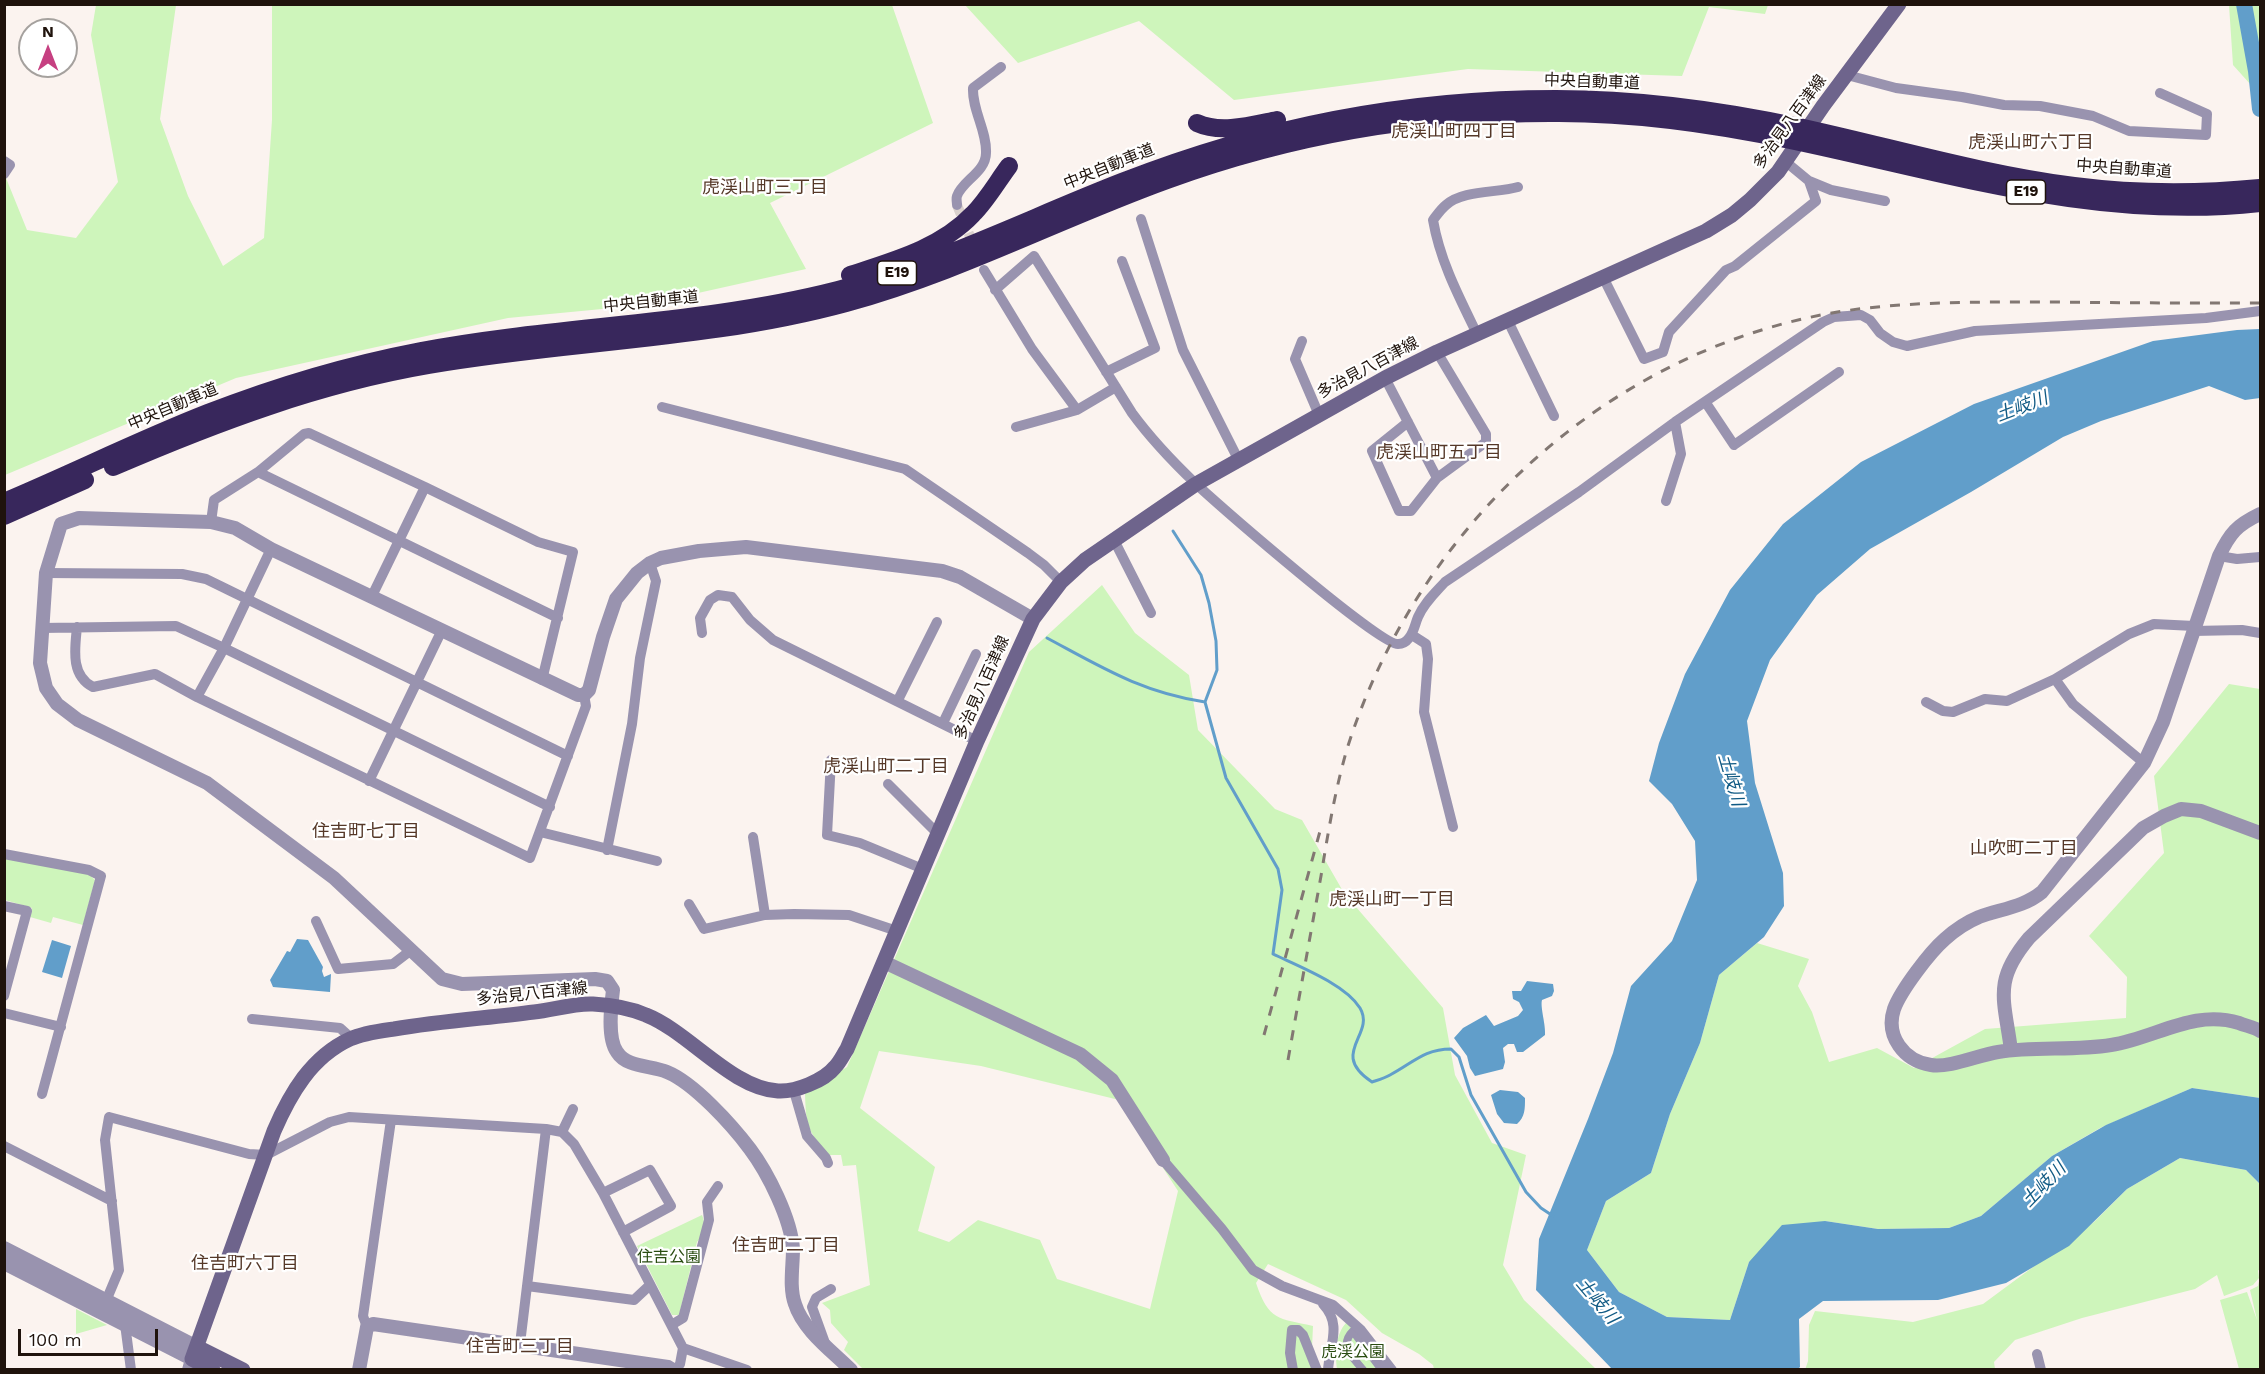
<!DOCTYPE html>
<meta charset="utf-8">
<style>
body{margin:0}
#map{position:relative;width:2265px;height:1374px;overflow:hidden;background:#fbf3ef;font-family:"Work Sans",sans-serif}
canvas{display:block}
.frame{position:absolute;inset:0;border:6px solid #1f130c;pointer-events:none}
.north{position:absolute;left:18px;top:18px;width:60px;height:60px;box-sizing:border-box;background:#fff;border:2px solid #a5a19e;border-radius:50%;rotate:0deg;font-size:16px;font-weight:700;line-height:24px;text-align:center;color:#1f130c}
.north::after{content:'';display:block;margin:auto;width:21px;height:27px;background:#c64081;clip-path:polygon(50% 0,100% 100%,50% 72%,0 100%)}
.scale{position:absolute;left:18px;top:1329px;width:140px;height:27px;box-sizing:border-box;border:3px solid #1f130c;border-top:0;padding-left:8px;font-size:18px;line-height:21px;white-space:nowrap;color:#1f130c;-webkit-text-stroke:4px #fff;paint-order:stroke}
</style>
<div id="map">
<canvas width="2265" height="1374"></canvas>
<div class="frame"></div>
<div class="north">N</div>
<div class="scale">100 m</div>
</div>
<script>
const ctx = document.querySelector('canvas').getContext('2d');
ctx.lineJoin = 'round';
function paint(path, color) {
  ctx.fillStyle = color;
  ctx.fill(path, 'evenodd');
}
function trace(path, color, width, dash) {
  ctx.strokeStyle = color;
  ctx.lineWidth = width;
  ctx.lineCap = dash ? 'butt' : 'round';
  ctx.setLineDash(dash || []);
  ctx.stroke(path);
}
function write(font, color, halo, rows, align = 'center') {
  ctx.font = font + ' "Work Sans","Noto Sans JP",sans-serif';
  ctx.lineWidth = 4.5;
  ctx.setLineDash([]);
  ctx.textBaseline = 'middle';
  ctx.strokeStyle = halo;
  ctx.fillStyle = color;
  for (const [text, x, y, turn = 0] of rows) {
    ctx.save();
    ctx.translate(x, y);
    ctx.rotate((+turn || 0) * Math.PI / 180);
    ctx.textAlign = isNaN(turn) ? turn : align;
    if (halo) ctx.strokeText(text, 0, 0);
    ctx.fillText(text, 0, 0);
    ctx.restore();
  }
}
const green = new Path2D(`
 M96 5H176L160 119 188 196 223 266 264 238 272 120V5H892L933 123 770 203 806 269 644 305 508 318 236 378 5 475 4 173 27 230 76 238 118 182 91 35Z
 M965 5H1768L1765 14 1709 7 1682 76 1468 69 1234 100 1139 21 1018 63Z
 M2229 5H2260V95L2233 65Z
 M1102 585 1135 633 1189 675 1198 730 1275 809 1302 820 1344 893 1443 1008 1455 1075 1492 1143 1526 1155 1503 1265 1524 1300 1596 1369H1434L1433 1365 1419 1354 1382 1333 1346 1300 1268 1264 1256 1283C1269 1321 1278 1318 1313 1326L1311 1369H863L844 1350 848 1342 831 1323 830 1310 822 1303 870 1285 856 1165 843 1166 841 1155H829C807 1130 806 1127 805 1093L847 1067 1029 652ZM879 1051 981 1066 1119 1100 1178 1191 1150 1309 1057 1279 1040 1240 978 1220 949 1242 918 1231 935 1167 860 1108Z
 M2229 684 2260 689V1098L2192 1088 2100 1128 2052 1156 1981 1216 1949 1228 1878 1229 1825 1221 1749 1262 1730 1320 1667 1317 1619 1292 1587 1250 1606 1201 1651 1173 1670 1114 1700 1043 1719 975 1757 943 1809 959 1798 986 1812 1012 1829 1062 1877 1048 1914 1068 1985 1029 2126 1018 2127 977 2089 936 2164 853 2154 776Z
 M4 858 89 874 95 880 83 925 53 917 51 923 30 917 32 908 5 900Z
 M2180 1158 2246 1170 2260 1184V1271L2258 1270 2259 1278 2253 1285 2224 1296 2217 1275 2195 1289 2082 1318 2015 1340 1994 1362 1995 1369 1805 1370 1808 1361 1809 1325 1815 1311 1913 1322 1983 1304 2094 1222 2127 1189Z
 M702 1215C706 1223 704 1235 697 1242L679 1315H672L637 1246Z
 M2260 1277V1369H2239L2220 1300 2247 1292 2257 1320 2250 1290 2258 1286Z
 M76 1309 107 1325 76 1334Z
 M1349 1320 1389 1369H1337C1335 1353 1335 1332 1349 1320Z`);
const water = new Path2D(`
 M2260 329V398L2245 400 2209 386 2101 421 2063 437 1971 492 1870 549 1817 595 1770 660 1747 721 1755 783 1783 873 1784 906 1764 937 1719 975 1700 1043 1670 1114 1651 1173 1606 1201 1587 1250 1619 1292 1667 1317 1730 1320 1749 1262 1782 1225 1825 1221 1878 1229 1949 1228 1981 1216 2052 1156 2106 1125 2192 1088 2260 1098V1184L2246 1170 2180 1158 2127 1189 2069 1246 2006 1283 1938 1300 1823 1301 1799 1319 1800 1367 1798 1369H1612L1536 1290 1539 1239 1588 1119 1613 1053 1631 986 1672 941 1697 880 1695 841 1672 804 1649 781 1659 743 1685 674 1730 590 1783 524 1861 462 1974 404 2153 341 2237 330Z
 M297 939 308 940 323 967 322 971 324 977 331 974 330 992 273 987 270 980 287 951 290 952Z
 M52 940 71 946 62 978 42 972Z
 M1527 981 1553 984 1554 991 1552 996 1542 1000C1540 1007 1546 1025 1545 1035L1523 1052H1517L1514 1044H1508L1503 1048 1505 1062 1503 1069 1475 1076 1470 1068 1467 1056 1454 1038 1463 1028 1486 1015 1494 1026 1518 1016 1523 1010 1519 1002 1513 999 1512 991H1521Z
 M1500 1090 1518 1092 1525 1098C1525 1109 1525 1117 1517 1124L1504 1123 1497 1114 1491 1095Z`);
const stream = new Path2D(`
 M1173 531 1201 575 1209 603 1216 641 1217 670 1205 702 1226 778 1278 869 1282 890 1273 954C1298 966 1345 984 1360 1008 1376 1035 1328 1053 1372 1082 1378 1080 1385 1078 1390 1075 1413 1063 1424 1049 1451 1049L1459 1057 1471 1095 1526 1192 1541 1208 1553 1216
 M1047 638C1103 668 1141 692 1205 702`);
const river = new Path2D(`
 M2244 4 2256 71 2260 109`);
const minorTunnel = new Path2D(`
 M957 205 974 246`);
const pedestrian = new Path2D(`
 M1363 1370C1354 1358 1338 1346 1353 1331L1382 1370`);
const minor = new Path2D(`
 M1847 75 1896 88 1962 97 2004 105 2040 106 2093 116 2129 131 2206 135 2207 114 2160 93
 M4 161 10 165 4 174
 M1809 181 1831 190 1885 201
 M957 205C957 202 956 199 957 196 962 181 986 172 986 153 987 131 972 110 973 88L1001 67
 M1141 219 1183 350 1238 459
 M984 270 1032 349 1077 410
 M1603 277 1644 359 1663 352 1669 332 1726 270 1735 266 1816 201 1809 181 1786 162
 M995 290 1034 256 1132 413C1151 439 1173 462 1196 484 1219 505 1380 646 1398 644 1403 644 1406 642 1409 638 1414 632 1415 624 1418 617 1424 603 1435 593 1445 582L1579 492 1675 422 1823 322 1834 317 1861 315 1870 320 1880 333 1893 342 1907 346 1975 331 2206 318 2260 311
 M1508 321 1554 416
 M1477 334C1459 297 1440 261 1433 220 1437 215 1441 209 1446 205 1462 190 1497 193 1518 187
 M1302 341 1295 359 1319 415
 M1106 372 1155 348 1122 261
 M1385 378 1437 478
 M1706 403 1734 445 1839 372
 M662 407 905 469 1028 553 1044 565 1061 582
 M1408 422 1372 451 1399 511H1411L1437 478 1486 442V434L1437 352
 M1016 427 1077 410 1116 387
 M258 472 304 434 309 433 425 487
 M1666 501 1681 454 1675 422
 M211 522 214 500 258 472 558 618
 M1114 540 1151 613
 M2219 556 2237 559 2260 557
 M46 573 182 574 206 579 568 756
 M372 596 425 487 538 542 573 552 542 680
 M77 627C75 648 70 675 93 687L155 674 197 697 530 858 586 706 584 695
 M42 628 176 626 224 648 550 807
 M2193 631 2242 630 2260 633
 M702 633 700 618 710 600 718 595 732 597 750 620 773 640 977 741
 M1412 635 1426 644 1428 659 1424 712 1453 827
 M2055 679 2073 704 2144 763
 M197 697 224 648 271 549
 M898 700 937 622
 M1926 702 1943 711 1953 712 1985 699 2007 701 2055 679 2129 634 2154 624 2194 626
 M943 723 976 654
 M831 760 827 835 860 843 923 869
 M369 781 442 630
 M888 784 938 834
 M540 832 657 861
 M753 837 765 915
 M607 850 632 724 640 658 656 581 650 563
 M4 854 89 870 101 876 42 1094
 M689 904 704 929 765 915 794 914 849 915 897 931
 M4 906 27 911 4 996
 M316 921 338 969 393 964 410 951
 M4 1013 61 1027
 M252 1019 340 1028 351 1038
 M794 1091 807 1136 826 1158 828 1163
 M562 1132 573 1109
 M4 1146 112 1201
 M1163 1160 1222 1229 1253 1270 1282 1286 1333 1305 1361 1330 1392 1370
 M603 1193 650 1170 671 1206 623 1232
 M527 1286 634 1300 650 1285
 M106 1301 119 1270 105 1140 109 1117 249 1154 266 1155 330 1122 349 1117 546 1129 562 1132 574 1144 603 1193 683 1348 680 1364 676 1370
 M1323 1304C1342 1324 1330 1344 1328 1370
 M125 1324 131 1370
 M673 1324 683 1318 709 1220 707 1202 718 1186
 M367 1327 363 1316 391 1120
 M825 1343 812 1307 816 1298 831 1289
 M520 1344 546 1129
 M683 1348 747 1370
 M2037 1354 2041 1370
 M1293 1370 1290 1353 1292 1330H1298L1303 1335 1317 1370`);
const tertiary = new Path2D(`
 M2260 514C2237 525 2230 533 2219 556L2163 722 2144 763 2042 892C2024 907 2001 909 1979 917 1967 922 1955 930 1945 939 1930 952 1901 990 1894 1009 1885 1036 1904 1061 1931 1065 1949 1068 1979 1055 1998 1052 2035 1046 2074 1051 2111 1045 2156 1038 2193 1009 2239 1023 2246 1026 2254 1027 2260 1031
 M884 962 1080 1054 1112 1080 1163 1160
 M2011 1050C2004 998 1993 981 2029 938L2143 828 2164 816 2181 809 2201 811 2260 833
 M4 1248 197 1347
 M4 1263 192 1359 189 1370
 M359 1370 367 1327 373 1324 668 1367 673 1370
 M851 1370C832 1351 803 1330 795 1304 789 1288 793 1266 793 1249 791 1219 768 1173 750 1149 732 1125 694 1083 667 1072 651 1065 627 1068 617 1052 607 1038 611 1006 613 990L607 981 595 979 462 984 442 979 334 878 207 783 78 720 57 704 46 688 40 663 46 573 61 524 79 518 211 522 235 528 271 549 578 695H584L589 690 603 637 616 599 637 573 650 563 661 558 699 551 746 547 942 571 960 577 1033 619`);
const secondary = new Path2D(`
 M197 1347 243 1370
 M213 1370 192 1359 274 1131C290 1094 311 1057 350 1039 363 1033 380 1031 394 1029 441 1021 488 1018 534 1012 553 1010 574 1003 593 1004 610 1005 630 1008 646 1015 689 1032 731 1088 778 1091 795 1092 824 1081 835 1067 840 1062 843 1055 847 1049L977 741 1033 619 1061 582 1085 560 1196 484 1385 378 1437 352 1706 231 1732 215 1750 200 1778 172 1823 106 1899 4`);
const motorway = new Path2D(`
 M1197 123C1221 134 1252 125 1277 120
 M850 275C893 261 941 248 973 214 987 200 997 182 1009 166
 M113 467C215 423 318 384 429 365 567 341 710 340 846 303 957 273 1059 219 1167 180 1293 134 1425 112 1559 113 1637 113 1714 124 1790 140 1948 173 2096 221 2260 203
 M4 502C73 473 139 440 208 413 277 386 348 365 421 351 559 325 701 325 838 290 936 265 1027 219 1122 182 1263 127 1404 99 1556 99 1638 99 1719 110 1799 127 1891 147 1981 174 2074 186 2136 194 2198 194 2260 188
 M4 516 85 480`);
const rail = new Path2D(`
 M1264 1035 1322 824
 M1288 1060C1299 998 1310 937 1321 876 1328 833 1335 790 1347 749 1417 526 1610 347 1844 311 1913 301 1983 302 2052 302 2122 303 2191 303 2260 303`);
const shields = [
 [2026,192,39],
 [897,273,39]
];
const shieldNames = [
 ["E19",2026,192],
 ["E19",897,273]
];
const streetNames = [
 ["中央自動車道",1592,82,2],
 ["多治見八百津線",1790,122,-54],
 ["中央自動車道",1109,167,-22],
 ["中央自動車道",2124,169,4],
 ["中央自動車道",651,302,-6],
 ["多治見八百津線",1368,368,-28],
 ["中央自動車道",173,407,-23],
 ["多治見八百津線",982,688,-66],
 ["多治見八百津線",532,994,-6]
];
const parkNames = [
 ["住吉公園",669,1257],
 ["虎渓公園",1353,1352]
];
const neighbourhoodNames = [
 ["虎渓山町四丁目",1454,132],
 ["虎渓山町六丁目",2031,143],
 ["虎渓山町三丁目",765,188],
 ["虎渓山町五丁目",1439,453],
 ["虎渓山町二丁目",886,767],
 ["住吉町七丁目",366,832],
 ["山吹町二丁目",2024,849],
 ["虎渓山町一丁目",1392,900],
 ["住吉町二丁目",786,1246],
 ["住吉町六丁目",245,1264],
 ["住吉町三丁目",520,1347]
];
const waterNames = [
 ["土岐川",2022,407,-21],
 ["土岐川",1731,780,74],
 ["土岐川",2044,1185,-46],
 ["土岐川",1597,1301,50]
];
paint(green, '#cef5bb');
paint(water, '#619eca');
trace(stream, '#619eca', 3);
trace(river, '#619eca', 16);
trace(minorTunnel, '#dad1cd', 10, [10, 5]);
trace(pedestrian, '#9993af', 8);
trace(minor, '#9993af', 10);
trace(tertiary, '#9993af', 14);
trace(secondary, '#6e648c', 15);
trace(motorway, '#38275c', 18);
trace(rail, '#827772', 3, [10, 10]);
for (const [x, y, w] of shields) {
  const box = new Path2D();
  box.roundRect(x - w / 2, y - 12, w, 24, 4.5);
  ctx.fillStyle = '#fff';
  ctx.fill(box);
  trace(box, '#1f130c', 1.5);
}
write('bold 15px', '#1f130c', null, shieldNames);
write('16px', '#1f130c', '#fff', streetNames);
write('16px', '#294c10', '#fff', parkNames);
write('18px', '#553828', '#fff', neighbourhoodNames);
write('italic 18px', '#105a84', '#fff', waterNames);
</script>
